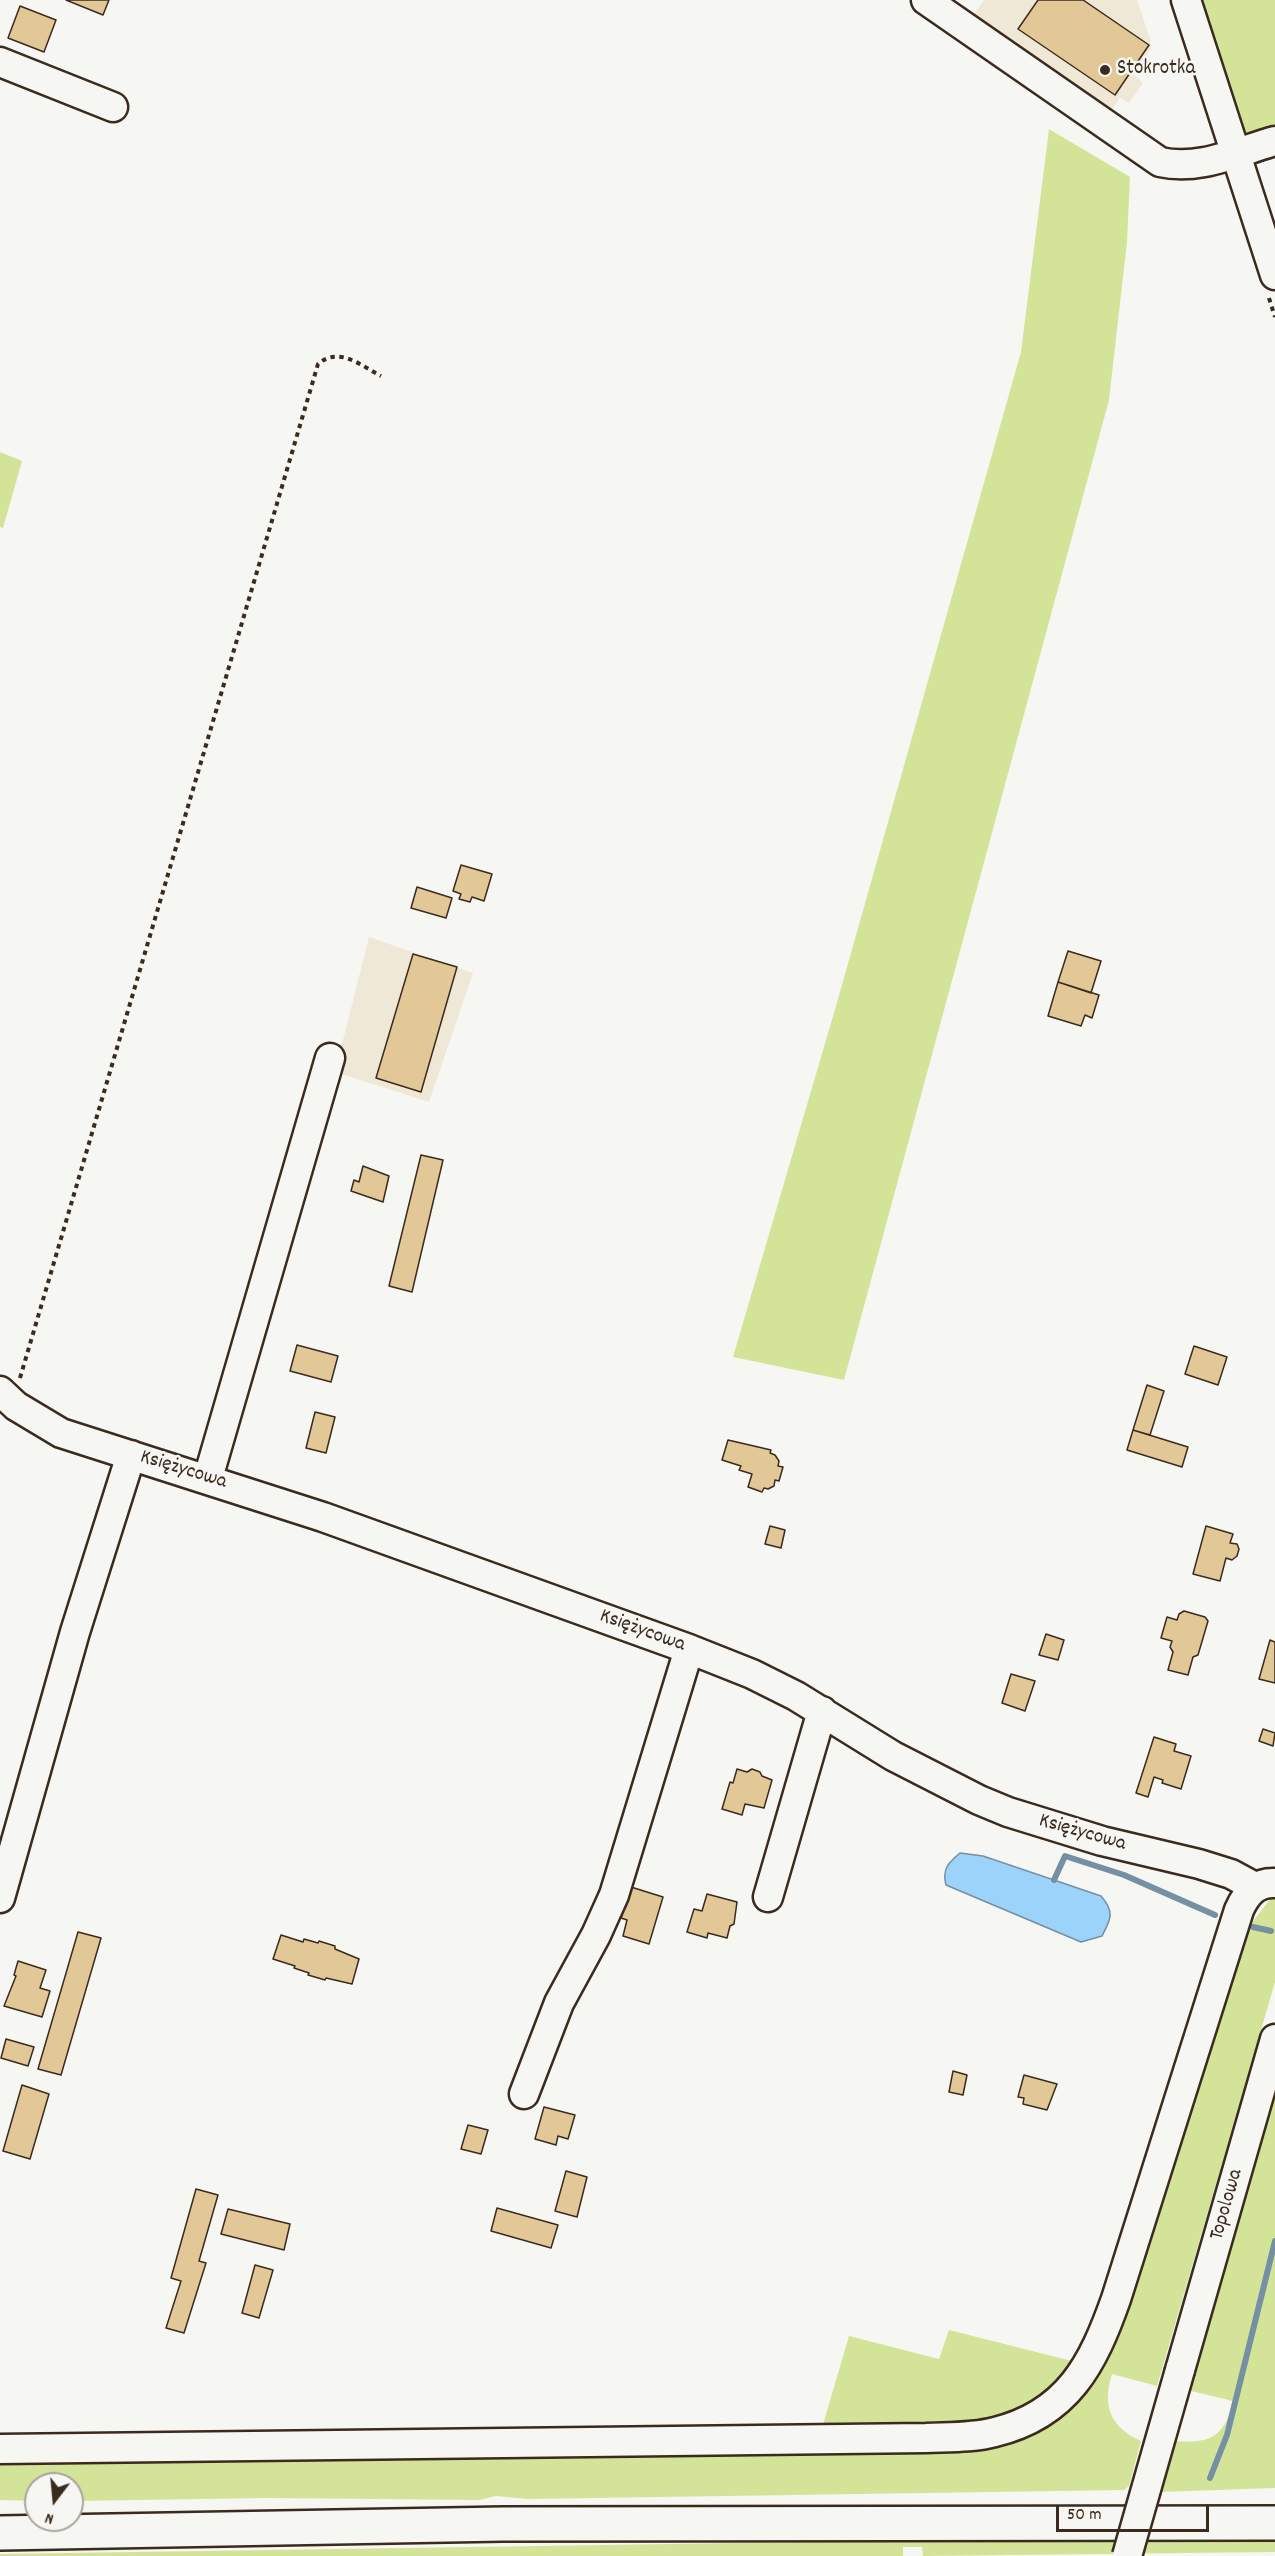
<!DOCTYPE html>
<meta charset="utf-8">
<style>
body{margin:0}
#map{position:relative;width:1275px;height:2556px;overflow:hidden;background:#f6f6f2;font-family:Dekko,sans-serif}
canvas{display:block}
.north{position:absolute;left:24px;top:2472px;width:60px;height:60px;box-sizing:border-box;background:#f6f6f2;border:2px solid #aba49d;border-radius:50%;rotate:196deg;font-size:16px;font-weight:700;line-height:24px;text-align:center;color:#3b2a1e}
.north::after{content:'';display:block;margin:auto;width:21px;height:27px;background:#3b2a1e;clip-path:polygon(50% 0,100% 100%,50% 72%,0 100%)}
.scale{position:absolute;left:1056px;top:2505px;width:153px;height:27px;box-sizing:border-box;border:3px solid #3b2a1e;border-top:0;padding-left:8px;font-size:18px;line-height:21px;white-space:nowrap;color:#3b2a1e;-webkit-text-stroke:4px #f6f6f2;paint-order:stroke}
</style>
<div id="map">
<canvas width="1275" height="2556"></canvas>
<div class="north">N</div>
<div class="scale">50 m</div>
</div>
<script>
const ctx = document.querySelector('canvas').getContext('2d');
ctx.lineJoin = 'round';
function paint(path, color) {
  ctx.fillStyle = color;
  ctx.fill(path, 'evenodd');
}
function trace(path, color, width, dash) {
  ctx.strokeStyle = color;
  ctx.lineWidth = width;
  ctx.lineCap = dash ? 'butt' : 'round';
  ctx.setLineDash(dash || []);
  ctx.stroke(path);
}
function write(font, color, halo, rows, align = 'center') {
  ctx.font = font + ' Dekko,sans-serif';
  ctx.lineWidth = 5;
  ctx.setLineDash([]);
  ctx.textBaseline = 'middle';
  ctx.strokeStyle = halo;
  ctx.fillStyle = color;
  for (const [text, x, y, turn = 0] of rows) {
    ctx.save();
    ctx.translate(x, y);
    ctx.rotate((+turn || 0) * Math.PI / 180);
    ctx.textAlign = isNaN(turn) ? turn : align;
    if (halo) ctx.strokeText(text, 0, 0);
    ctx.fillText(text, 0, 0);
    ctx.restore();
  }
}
const built = new Path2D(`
 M984 0H1137L1150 39 1151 49 1134 74 1143 83 1129 103 1120 98 1110 112 972 17Z
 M369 937 473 973 429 1102 335 1072Z`);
const green = new Path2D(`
 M1195 0H1275V135L1240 145Z
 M1049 129 1130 177 1127 242 1109 400 844 1380 733 1357 836 1006 1021 352Z
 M0 452 22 461 3 528 0 527Z
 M1271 1898 1275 1899V1982L1157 2386 1112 2374C1102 2406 1110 2427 1141 2441L1129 2486 1124 2490 527 2499 496 2496 479 2500 268 2498 72 2501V2484H36V2501L0 2500V2462L951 2449 993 2447 1043 2428 1067 2412 1083 2396 1115 2343 1248 1928Z
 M1275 2079V2488L1160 2492 1174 2441C1210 2444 1225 2437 1233 2401L1187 2390Z
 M949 2330 1076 2362 1039 2398 1000 2420 946 2427 822 2428 849 2336 939 2359Z
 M1275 2535V2552L923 2556 922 2547H903V2556H0V2554Z`);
const water = new Path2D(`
 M960 1853 983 1856 1101 1896C1115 1912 1111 1919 1102 1936L1081 1942 946 1885C942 1869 948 1863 960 1853Z`);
const stream = new Path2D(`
 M1054 1880 1065 1856 1124 1875 1215 1915
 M1253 1927 1271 1931
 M1210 2478 1227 2435 1275 2241`);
const building = new Path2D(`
 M66 0H109L103 15Z
 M1038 0H1083L1149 45 1115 95 1018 29Z
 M20 6 56 20 44 52 8 38Z
 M461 865 492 874 484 901 472 897 470 902 459 899 461 894 453 891Z
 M417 887 452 898 446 918 411 908Z
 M1068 951 1101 961 1091 993 1058 982Z
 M413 954 457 967 421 1092 376 1078Z
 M1058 982 1099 995 1092 1018 1085 1015 1081 1026 1048 1016Z
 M421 1155 443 1160 412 1292 389 1286Z
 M363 1166 389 1176 383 1202 351 1191 354 1180 359 1182Z
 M297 1345 338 1356 331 1382 290 1371Z
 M1194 1346 1227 1357 1218 1385 1185 1374Z
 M1147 1385 1164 1391 1150 1435 1133 1430Z
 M315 1412 335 1417 326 1453 306 1448Z
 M1133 1430 1188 1447 1182 1467 1127 1450Z
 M728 1440 771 1450 770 1453 775 1455 779 1461 778 1466 783 1467 779 1481 775 1480 774 1486 768 1489 764 1488 762 1492 748 1487 752 1474 739 1470 741 1466 722 1460Z
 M770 1526 785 1530 781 1548 765 1544Z
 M1206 1526 1233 1534 1230 1543 1237 1544 1239 1549 1237 1556 1232 1560 1226 1558 1220 1581 1193 1574Z
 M1184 1611 1205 1617 1208 1621 1198 1655 1193 1657 1188 1675 1168 1670 1173 1652 1170 1647 1172 1641 1161 1638 1167 1617 1177 1620 1179 1614Z
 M1046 1634 1064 1640 1058 1660 1039 1655Z
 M1270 1640 1275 1642V1683L1259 1679Z
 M1011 1674 1035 1681 1025 1711 1002 1703Z
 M1263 1729 1275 1733 1273 1746 1259 1741Z
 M1154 1737 1176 1744 1174 1751 1191 1756 1181 1789 1162 1783 1163 1780 1154 1777 1148 1797 1136 1793Z
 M737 1769 747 1772 752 1769 760 1772 762 1776 772 1780 764 1808 745 1804 742 1815 722 1809 730 1782 733 1783Z
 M631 1887 663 1897 649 1944 623 1936 627 1920 621 1918Z
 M707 1894 737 1902 734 1924 730 1926 727 1938 708 1933 707 1938 687 1932 694 1909 702 1911Z
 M78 1932 101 1938 61 2075 38 2069Z
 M281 1935 303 1942 304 1939 318 1943 319 1941 335 1946V1949L359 1959 352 1984 326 1978 325 1980 308 1975 309 1973 294 1968 295 1966 273 1959Z
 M18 1961 46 1970 40 1988 50 1991 42 2017 4 2006 16 1976 14 1975Z
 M6 2039 34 2047 28 2066 1 2058Z
 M953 2071 967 2075 963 2095 949 2092Z
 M1024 2075 1057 2084 1047 2110 1023 2104 1024 2098 1018 2097Z
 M22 2085 49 2094 30 2159 3 2151Z
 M544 2107 575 2115 568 2139 558 2136 556 2145 535 2139Z
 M468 2125 488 2130 481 2154 461 2149Z
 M566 2171 587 2177 577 2217 555 2211Z
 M196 2189 218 2195 199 2261 206 2263 184 2333 166 2328 181 2281 171 2278Z
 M497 2208 558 2225 551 2248 491 2231Z
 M228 2209 290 2224 284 2250 221 2234Z
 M255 2265 273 2270 259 2318 242 2313Z`);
const path = new Path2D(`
 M1269 298 1275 317
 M20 1378 318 364C339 346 360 365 381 376`);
const minor = new Path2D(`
 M926 0 1160 162C1200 171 1236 152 1275 141
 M1186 0 1275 275
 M0 62 113 107
 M0 1391 16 1406 61 1433 323 1517 689 1649 752 1674 796 1696 893 1756 979 1800 1008 1812 1102 1841 1199 1864 1231 1874 1255 1887
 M208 1478 330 1058
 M768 1897 822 1711
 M0 1898 75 1632 131 1455
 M524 2094 559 2003 596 1935 614 1895 689 1649
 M1180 2370 1275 2039
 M0 2449 926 2438C949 2437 973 2438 995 2432 1068 2414 1093 2364 1116 2299L1239 1910C1246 1894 1256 1882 1275 1883`);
const highway = new Path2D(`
 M0 2533 503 2524 1275 2523`);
const minorBridge = new Path2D(`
 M1127 2556 1180 2370`);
const markers = [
 [1105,70,6,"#3b2a1e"]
];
const poiNames = [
 ["Stokrotka",1117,70]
];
const streetNames = [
 ["Księżycowa",183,1471,17],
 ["Księżycowa",642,1632,20],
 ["Księżycowa",1082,1834,16],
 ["Topolowa",1228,2205,-74]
];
paint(built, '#f0e8d7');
paint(green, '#d3e498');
paint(water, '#9cd3fb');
trace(water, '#758fa3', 1.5);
trace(stream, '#758fa3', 6);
paint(building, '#e2c797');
trace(building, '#3b2a1e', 1.5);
trace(minor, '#3b2a1e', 33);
trace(highway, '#3b2a1e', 38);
trace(path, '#3b2a1e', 4, [4.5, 4.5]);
trace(minor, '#f6f6f2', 28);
trace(highway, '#f6f6f2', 33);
trace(minorBridge, '#3b2a1e', 33, []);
trace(minorBridge, '#f6f6f2', 28);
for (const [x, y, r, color] of markers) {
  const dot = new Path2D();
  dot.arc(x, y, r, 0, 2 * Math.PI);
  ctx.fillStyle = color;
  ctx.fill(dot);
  trace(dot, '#f6f6f2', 2);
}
write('21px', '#3b2a1e', '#f6f6f2', poiNames, 'left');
write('21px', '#3b2a1e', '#f6f6f2', streetNames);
</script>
